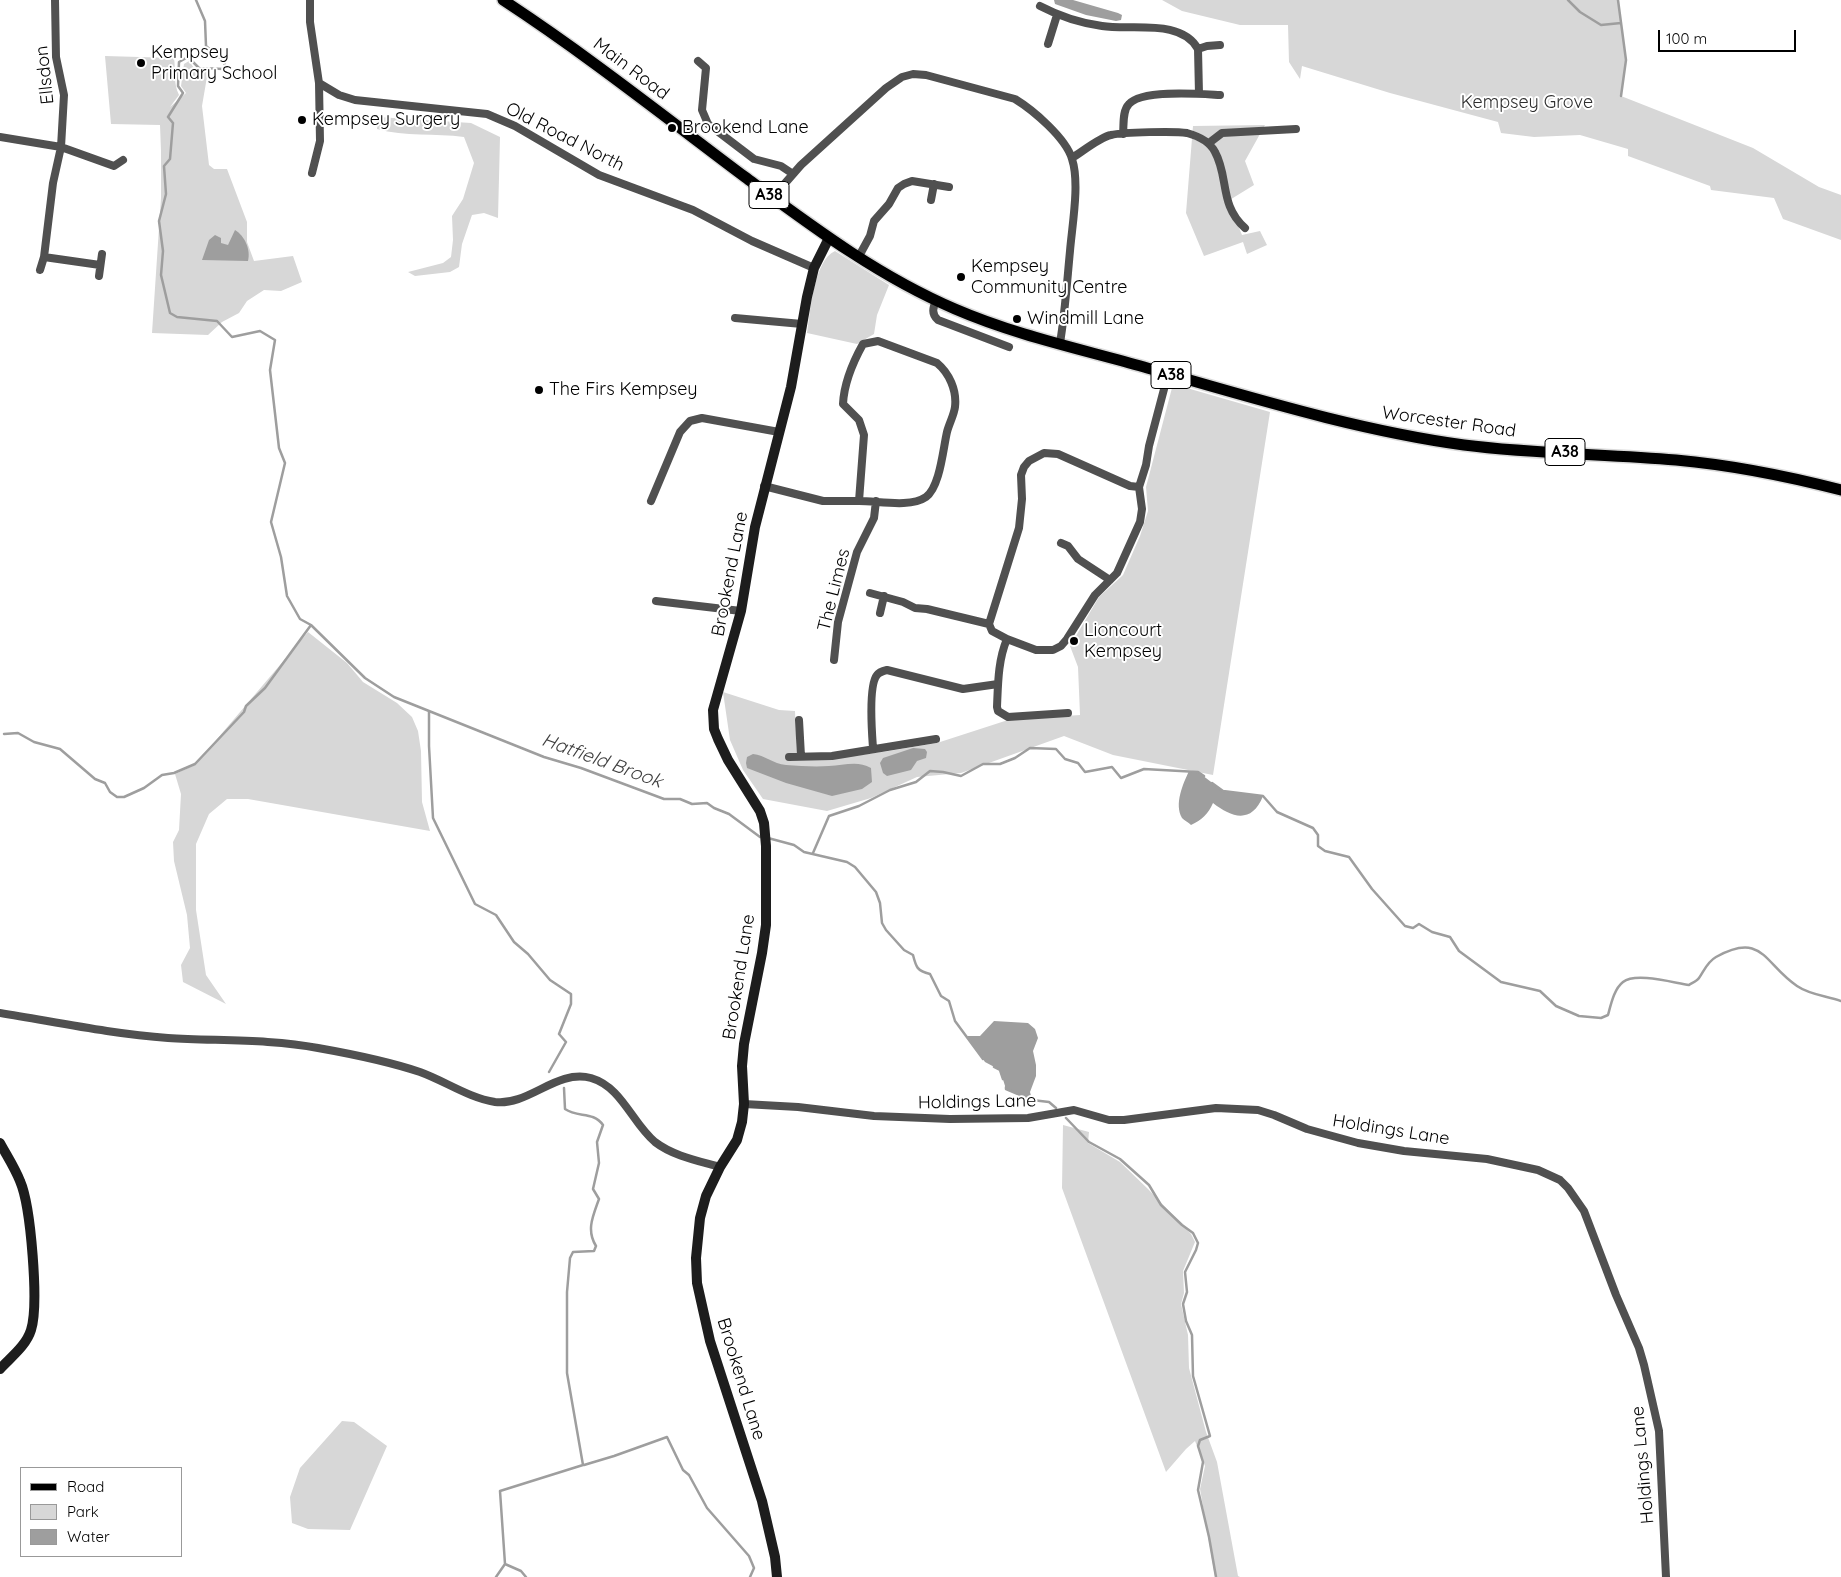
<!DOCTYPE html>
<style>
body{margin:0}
#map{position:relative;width:1841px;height:1577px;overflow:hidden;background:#fff;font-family:Quicksand,sans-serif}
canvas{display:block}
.legend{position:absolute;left:20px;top:1467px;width:162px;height:90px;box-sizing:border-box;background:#fff;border:1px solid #999;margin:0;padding:6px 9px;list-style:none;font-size:15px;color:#000}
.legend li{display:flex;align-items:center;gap:10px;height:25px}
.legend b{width:25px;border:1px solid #999}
.scale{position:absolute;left:1658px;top:30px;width:138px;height:22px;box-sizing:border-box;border:2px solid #000;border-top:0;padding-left:6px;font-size:15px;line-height:18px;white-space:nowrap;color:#000;-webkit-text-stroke:4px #fff;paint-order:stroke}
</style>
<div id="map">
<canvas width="1841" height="1577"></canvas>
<ul class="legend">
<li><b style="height:6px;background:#000"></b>Road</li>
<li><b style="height:14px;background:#d7d7d7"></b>Park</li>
<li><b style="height:14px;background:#9e9e9e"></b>Water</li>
</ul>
<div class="scale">100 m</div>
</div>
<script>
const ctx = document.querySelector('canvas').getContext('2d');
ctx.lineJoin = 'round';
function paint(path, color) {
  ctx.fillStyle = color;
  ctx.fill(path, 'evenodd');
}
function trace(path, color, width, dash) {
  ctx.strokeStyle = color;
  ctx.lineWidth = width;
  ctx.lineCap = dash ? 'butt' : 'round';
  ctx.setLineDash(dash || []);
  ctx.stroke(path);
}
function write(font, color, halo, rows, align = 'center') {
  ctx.font = font + ' Quicksand,sans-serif';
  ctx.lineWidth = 4;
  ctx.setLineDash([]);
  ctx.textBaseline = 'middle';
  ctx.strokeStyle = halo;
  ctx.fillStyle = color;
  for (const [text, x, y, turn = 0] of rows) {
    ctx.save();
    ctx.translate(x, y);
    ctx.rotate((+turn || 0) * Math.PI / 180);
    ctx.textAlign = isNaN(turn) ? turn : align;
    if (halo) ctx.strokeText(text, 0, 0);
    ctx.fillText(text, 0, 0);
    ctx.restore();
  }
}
const green = new Path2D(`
 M1162 0H1618L1626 60 1621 96 1753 148 1819 187 1841 195V240L1783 219 1774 198 1711 190 1710 186 1628 156V149L1580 135 1534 137 1501 133 1498 122 1390 93 1302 66 1300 79 1289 62 1288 25H1240L1182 11Z
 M105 56 174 58C176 71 173 83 179 95L170 107 186 93 181 86 184 64 189 61 196 71H208L202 106 209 165 214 169H227L247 222V242L254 261 293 256 302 282 281 291 264 290 247 301 239 313 222 322 208 335 152 333 161 198V151L160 125 111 124Z
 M378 117 471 123 500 137 498 218 484 213 472 215 462 244 459 267 450 272 415 276 408 272 443 263 451 257 453 240 452 216 463 199 474 163 464 137C435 133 405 137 377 129Z
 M1265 125 1245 161 1254 185 1228 201 1242 235 1260 231 1267 245 1247 254 1243 242 1204 256 1186 213 1193 126Z
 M835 251 889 285 877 315 874 334 857 344 807 333C810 312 814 260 835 251Z
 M1173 384 1270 412 1213 775 1113 755 1064 736 961 773 917 777 871 798 827 811 763 799 743 770 730 740 723 692 779 710 795 711 797 758 832 759 889 751 937 743 1008 720 1080 715 1078 667 1070 646 1099 597 1123 575 1140 536 1148 511 1146 487Z
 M308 632 347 663 363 682 397 703 412 717 418 731 421 751 422 802 430 831 248 799H227L209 814 196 844V910L206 975 226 1004 183 982 181 965 190 948 187 915 174 861 173 842 179 830 181 794 175 774 195 765Z
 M1063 1125 1089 1132 1088 1143 1120 1162 1148 1189 1191 1234 1195 1242 1183 1271 1184 1293 1181 1304 1188 1335 1189 1368 1206 1432 1217 1462 1238 1576 1240 1577H1215L1200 1489 1205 1466 1195 1441 1186 1449 1166 1472 1062 1188Z
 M342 1421 354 1422 387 1446 350 1530 308 1529 292 1523 290 1497 300 1468Z`);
const water = new Path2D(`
 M1054 0H1073L1118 13 1122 15 1121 20 1116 21 1086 15 1055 4Z
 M235 230C245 236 251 250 248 261L202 260 209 240 215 235 221 238V243L228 245Z
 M913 748 925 749 927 752 926 758 917 761 911 770 887 776 883 773 880 763 883 758Z
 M753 754C765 755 773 764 786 765 800 766 815 767 829 766 843 766 857 760 871 768L872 782 862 789 832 796 786 783 747 768 746 763 747 757Z
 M1189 771 1198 772 1223 791 1263 796C1252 824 1232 818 1213 803 1208 814 1202 820 1191 825 1189 823 1184 820 1182 818 1174 804 1183 784 1189 771Z
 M994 1021 1028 1023 1035 1029 1038 1038 1033 1051 1036 1065V1076L1030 1092 1032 1100 1006 1089 1000 1070 985 1062 967 1036H980Z`);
const stream = new Path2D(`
 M196 0 205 21 206 46 225 62 224 69 199 68 188 57 179 62 178 86 183 93 168 117 173 123 170 159 164 166 166 194 159 221 163 251 161 275 170 313 177 317 217 321 232 337 260 331 275 340 270 370 279 448 285 463 271 522 281 557 287 596 300 619 311 625 365 678 394 697 544 757 581 768 664 799H680L692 804 707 803 714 808 729 814 760 837
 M1568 0 1580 12 1601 25 1621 23
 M1618 0 1626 60 1621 96
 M429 711V746L433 818 475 904 496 915 514 942 528 954 550 980 571 994V1004L559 1034 566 1042 549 1072
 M4 734 18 733 34 742 60 749 95 779 105 783 110 792 117 797H124L144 788 162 775 174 773 195 764 244 712 246 706 265 688 311 625
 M1212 783 1223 791 1263 796 1277 812 1313 828 1318 835V846L1325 851 1349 857 1372 889 1405 926 1413 928 1419 924 1432 932 1450 937 1459 951 1501 982 1540 991 1556 1006 1579 1016 1601 1018 1608 1015C1611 1004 1614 989 1623 982 1636 972 1674 983 1689 985 1692 983 1697 981 1699 978 1704 971 1707 962 1716 957 1763 931 1764 964 1797 986 1810 995 1827 996 1841 1001
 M768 838 794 845 804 852 847 862 855 867 876 892 880 903 882 923 886 930 904 950 913 955C916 967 917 971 930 974L941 996 949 1001 955 1021 983 1059
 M813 853 829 816 859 806 890 790 916 782 930 771 943 772 961 776 983 764H1000L1015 758 1030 748 1056 749 1065 759 1078 763 1085 772 1112 767 1121 778 1144 769 1198 772 1204 776
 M994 1067 1000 1070 1003 1079
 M1006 1087V1089L1032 1100 1049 1102 1056 1108
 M1066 1118 1089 1142 1120 1159 1149 1185 1161 1205 1182 1225 1193 1233 1198 1243 1196 1250 1185 1272 1187 1292 1183 1304 1186 1321 1192 1335 1193 1376 1210 1436 1200 1440 1198 1446 1203 1462 1198 1490 1209 1537 1216 1577
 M584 1465 614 1456 667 1437 683 1470 689 1475 707 1508 749 1556 754 1568 750 1577
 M505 1564 521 1571 526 1577
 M496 1577 505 1564 500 1491 583 1465 567 1373V1292L570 1258 573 1252 594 1251 596 1246C586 1230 593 1216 599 1199L593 1189 599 1163 597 1142 603 1125C593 1111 578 1118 565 1109L564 1088`);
const street = new Path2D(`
 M310 0V22L319 83 339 95 355 100 487 114 515 126 599 175 693 210 752 241 814 268
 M1040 6C1059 16 1080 23 1102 26 1131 31 1181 18 1198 49
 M1048 44 1057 15
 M698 61 706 68 702 110 708 124 754 159 781 166 793 174
 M1199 94 1198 49 1207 46 1220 45
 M1123 134C1124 125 1122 111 1129 104 1142 89 1201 94 1220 95
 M0 137 61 147 64 95 56 57 55 0
 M1209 143 1222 133 1296 129
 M1072 158C1082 152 1100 137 1111 135 1123 132 1176 131 1187 133 1198 136 1210 142 1215 152 1229 177 1219 205 1245 228
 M312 173 320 141 319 83
 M773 197 801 165 886 88 902 77 913 74 926 75 1015 99C1033 110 1066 138 1072 159 1080 183 1072 226 1070 251 1067 282 1065 313 1060 343
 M931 200 934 184
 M858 258 870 236 874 221 889 204 898 188 904 184 912 181 949 187
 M100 265 44 257 53 183 61 147 114 166 123 160
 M40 270 44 257
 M99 276 102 254
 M936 300C933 308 931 314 938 320L1009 347
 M735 318 802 324
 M764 486 823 501H859L864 435 859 420 843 404C844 383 853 362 863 344L878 341 937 363C949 373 957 390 955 407 954 415 949 424 947 432 943 449 940 487 926 497 910 508 879 501 859 501
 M651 501 680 432 690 421 702 418 779 432
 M1061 543 1068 546 1078 559 1110 580
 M870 593 903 602 915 608 927 609 989 624
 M656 601 741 611
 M880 613 884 596
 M989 624 992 631 1007 639 1036 650H1053L1061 646 1067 639 1095 595 1117 573 1140 522 1142 509 1139 487 1146 465 1149 446 1168 374
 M989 624 1019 528 1022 499 1021 475 1024 467 1029 461 1044 453 1058 454 1130 486 1139 487
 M1007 639C998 660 998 684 997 707L998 711 1008 717 1068 713
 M834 660 838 622 857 552 874 518 876 501
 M799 720 801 756
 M873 748C872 734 868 686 877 675 879 672 883 671 887 670L963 689 998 684
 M789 757 832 756 936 739
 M0 1013C56 1022 112 1034 168 1038 217 1041 271 1039 318 1048 352 1054 387 1061 420 1072 445 1081 469 1098 495 1102 529 1106 556 1069 591 1078 622 1087 632 1123 655 1142 673 1156 699 1161 720 1167
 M744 1104 798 1107 874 1116 950 1119 1028 1118 1074 1110 1109 1120H1124L1216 1108 1258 1110 1274 1115 1307 1129 1358 1143 1404 1151 1487 1159 1538 1170 1560 1180 1568 1188 1584 1211 1616 1295 1639 1348 1644 1365 1659 1431 1666 1577`);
const secondary = new Path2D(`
 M0 1143C7 1156 15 1168 20 1181 31 1206 39 1305 31 1330 26 1346 11 1357 0 1369
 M777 1577 775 1557 762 1501 710 1341 697 1283 696 1258 700 1218 706 1196 720 1167 737 1140 742 1122 744 1104 742 1066 744 1044 762 953 766 925V846L764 823 760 811 728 760 718 739 714 729 713 710 741 611 755 527 791 387 807 297 814 268 829 238`);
const primary = new Path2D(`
 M503 0C587 55 665 117 745 177 813 227 878 276 955 309 1015 335 1081 349 1144 367 1250 397 1355 430 1464 445 1534 454 1605 454 1676 460 1731 465 1787 476 1841 490`);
const markers = [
 [141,63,5,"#000"],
 [302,120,5,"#000"],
 [672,128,5,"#000"],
 [961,277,5,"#000"],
 [1017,319,5,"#000"],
 [539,390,5,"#000"],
 [1074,641,5,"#000"]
];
const shields = [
 [769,195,40],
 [1171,375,40],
 [1565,452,40]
];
const shieldNames = [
 ["A38",769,195],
 ["A38",1171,375],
 ["A38",1565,452]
];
const poiNames = [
 ["Kempsey",151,53],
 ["Primary School",151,74],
 ["Kempsey Surgery",312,120],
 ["Brookend Lane",682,128],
 ["Kempsey",971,267],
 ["Community Centre",971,288],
 ["Windmill Lane",1027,319],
 ["The Firs Kempsey",549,390],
 ["Lioncourt",1084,631],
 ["Kempsey",1084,652]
];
const streetNames = [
 ["Main Road",631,69,37],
 ["Ellsdon",45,75,-96],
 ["Old Road North",565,137,27],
 ["Worcester Road",1449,422,8],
 ["Brookend Lane",730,574,-79],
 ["The Limes",834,590,-76],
 ["Brookend Lane",739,977,-81],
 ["Holdings Lane",977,1102,-1],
 ["Holdings Lane",1391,1130,9],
 ["Brookend Lane",741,1379,73],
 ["Holdings Lane",1643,1465,-95]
];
const parkNames = [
 ["Kempsey Grove",1527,103]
];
const waterNames = [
 ["Hatfield Brook",602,761,20]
];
paint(green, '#d7d7d7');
paint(water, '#9e9e9e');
trace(stream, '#9e9e9e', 2.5);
trace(primary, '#dbdbdb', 14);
trace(street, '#505050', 8);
trace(secondary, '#1d1d1d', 10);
trace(primary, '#000', 11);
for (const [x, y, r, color] of markers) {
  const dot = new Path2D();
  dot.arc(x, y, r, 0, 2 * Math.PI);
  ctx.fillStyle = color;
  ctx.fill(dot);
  trace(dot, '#fff', 2);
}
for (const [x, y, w] of shields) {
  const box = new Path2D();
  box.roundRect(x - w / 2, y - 13.5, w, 27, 4);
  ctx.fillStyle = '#fff';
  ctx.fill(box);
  trace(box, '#000', 1);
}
write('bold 16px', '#000', null, shieldNames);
write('18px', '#000', '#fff', poiNames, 'left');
write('18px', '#000', '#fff', streetNames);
write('18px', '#2e2e2e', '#fff', parkNames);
write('italic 19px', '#3f3f3f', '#fff', waterNames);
</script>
